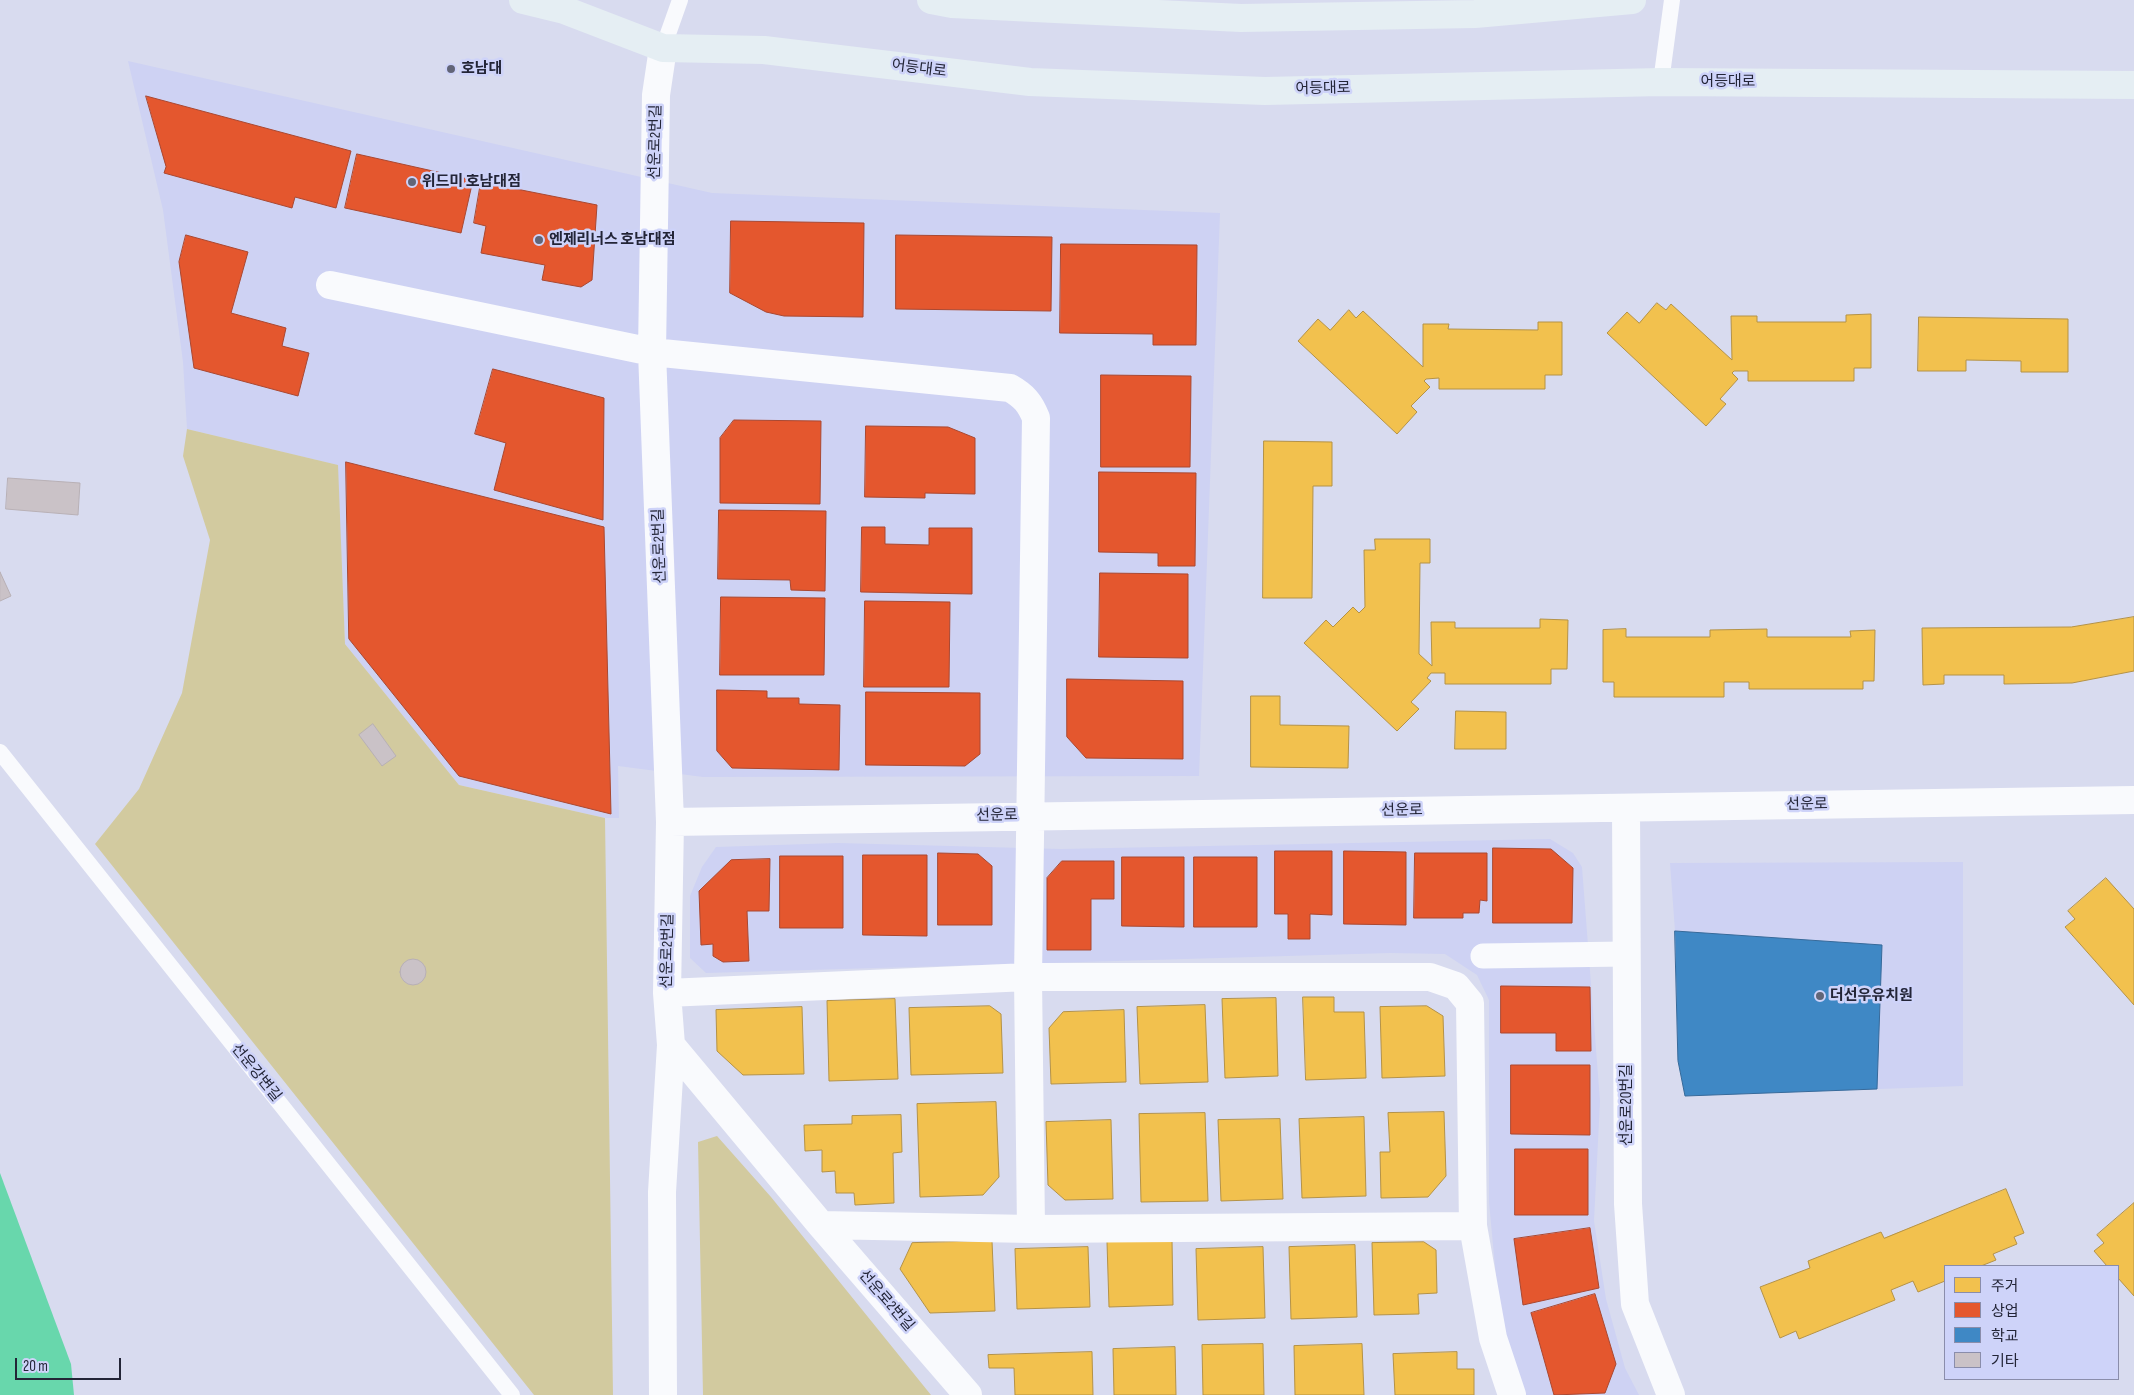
<!DOCTYPE html>
<meta charset="utf-8">
<style>
body{margin:0}
#map{position:relative;width:2134px;height:1395px;overflow:hidden;background:#d8dbef;font-family:"Sofia Sans Condensed","Noto Sans KR",sans-serif}
canvas{display:block}
.legend{position:absolute;left:1944px;top:1265px;width:175px;height:115px;box-sizing:border-box;background:#ced3f9;border:1px solid #8a8dab;margin:0;padding:6px 9px;list-style:none;font-size:15px;color:#232537}
.legend li{display:flex;align-items:center;gap:10px;height:25px}
.legend b{width:25px;border:1px solid #8a8dab}
.scale{position:absolute;left:15px;top:1358px;width:106px;height:22px;box-sizing:border-box;border:2px solid #232537;border-top:0;padding-left:6px;font-size:15px;line-height:18px;white-space:nowrap;color:#232537;-webkit-text-stroke:4px #ced3f9;paint-order:stroke}
</style>
<div id="map">
<canvas width="2134" height="1395"></canvas>
<ul class="legend">
<li><b style="height:14px;background:#f2c14e"></b>주거</li>
<li><b style="height:14px;background:#e4572e"></b>상업</li>
<li><b style="height:14px;background:#3f88c5"></b>학교</li>
<li><b style="height:14px;background:#cac2c7"></b>기타</li>
</ul>
<div class="scale">20 m</div>
</div>
<script>
const ctx = document.querySelector('canvas').getContext('2d');
ctx.lineJoin = 'round';
function paint(path, color) {
  ctx.fillStyle = color;
  ctx.fill(path, 'evenodd');
}
function trace(path, color, width, dash) {
  ctx.strokeStyle = color;
  ctx.lineWidth = width;
  ctx.lineCap = dash ? 'butt' : 'round';
  ctx.setLineDash(dash || []);
  ctx.stroke(path);
}
function write(font, color, halo, rows, align = 'center') {
  ctx.font = font + ' "Sofia Sans Condensed","Noto Sans KR",sans-serif';
  ctx.lineWidth = 5;
  ctx.setLineDash([]);
  ctx.textBaseline = 'middle';
  ctx.strokeStyle = halo;
  ctx.fillStyle = color;
  for (const [text, x, y, turn = 0] of rows) {
    ctx.save();
    ctx.translate(x, y);
    ctx.rotate((+turn || 0) * Math.PI / 180);
    ctx.textAlign = isNaN(turn) ? turn : align;
    if (halo) ctx.strokeText(text, 0, 0);
    ctx.fillText(text, 0, 0);
    ctx.restore();
  }
}
const built = new Path2D(`
 M128 61 712 193 1220 213 1199 776 703 777 618 766 619 818H605L459 785 345 644 337 465 187 429 183 362 163 210Z
 M1550 839 1573 853 1582 867 1600 1101 1594 1221 1606 1299 1625 1368 1639 1395H1526L1500 1320 1489 1202V1000L1477 975 1445 954 1390 953 706 973 690 958V896L702 867 716 847 838 843 1061 849Z
 M1963 862V1086L1685 1096 1678 1061 1675 931 1670 863Z`);
const green = new Path2D(`
 M187 429 338 465 345 644 459 785 605 818 613 1395H534L95 844 139 789 182 693 210 540 183 456Z
 M717 1136 771 1197 931 1395H703L698 1142Z`);
const water = new Path2D(`
 M0 1173 71 1364 74 1395H0Z`);
const homes = new Path2D(`
 M1657 303 1666 310 1671 304 1732 360 1731 316H1757V322H1846V315L1871 314V368H1854V381H1748V371H1734L1732 373 1738 379 1720 399 1726 404 1706 426 1607 333 1627 312 1639 323Z
 M1349 310 1356 318 1363 311 1423 367V324H1449L1448 329 1538 330V322H1562V375H1545V389H1439V378L1426 379 1424 381 1430 387 1411 406 1417 412 1397 434 1298 341 1318 319 1330 330Z
 M1919 317 2068 319V372H2021V361L1966 360V371H1918Z
 M1264 441 1332 442V486H1313L1312 598H1263Z
 M1375 539H1430V563H1420L1419 654 1432 666 1431 622H1455V628H1540V619L1568 620 1567 669H1551V684H1445V673H1431L1427 678 1431 681 1411 702 1419 709 1397 731 1304 643 1326 620 1333 627 1353 607 1359 613 1365 607 1364 550H1375Z
 M2134 617V671L2072 683 2004 684V675H1944V684L1923 685 1922 628 2071 627Z
 M1626 629V637H1710V630L1767 629V637H1851L1850 631 1875 630 1874 681H1863V689H1749V682H1724V697H1614V682H1603V630Z
 M1251 696H1280V725L1349 726 1348 768 1251 767Z
 M1456 711 1506 712V749H1455Z
 M2106 878 2134 909V1005L2065 927 2075 919 2068 911Z
 M1303 997H1334V1012H1364L1366 1078 1306 1080Z
 M1276 998 1278 1076 1225 1078 1222 999Z
 M895 999 898 1079 829 1081 827 1001Z
 M1205 1005 1208 1082 1140 1084 1137 1007Z
 M990 1006 1001 1014 1003 1073 911 1075 909 1008Z
 M1427 1006 1443 1016 1445 1076 1382 1078 1380 1007Z
 M802 1007 804 1074 743 1075 717 1051 716 1010Z
 M1124 1010 1126 1082 1051 1084 1049 1028 1063 1012Z
 M996 1102 999 1177 983 1195 920 1197 917 1104Z
 M1444 1112 1446 1176 1428 1197 1381 1198 1380 1152H1390L1388 1113Z
 M1205 1113 1208 1201 1141 1202 1139 1114Z
 M901 1115 902 1152 893 1153 894 1203 855 1205 854 1193H836L835 1171 822 1172V1150L805 1151 804 1125 852 1124V1116Z
 M1364 1117 1366 1196 1302 1198 1299 1119Z
 M1280 1119 1283 1199 1221 1201 1218 1120Z
 M1111 1120 1113 1199 1065 1200 1048 1185 1046 1122Z
 M2006 1189 2024 1233 2014 1237 2017 1244 1993 1254 1996 1260 1981 1266H1945V1281L1918 1292 1913 1281 1891 1290 1895 1300 1799 1339 1796 1331 1780 1338 1760 1287 1810 1268 1808 1261 1881 1232 1884 1238Z
 M2134 1203V1296L2118 1278V1266H2107L2094 1251 2104 1243 2097 1235Z
 M1172 1239 1173 1305 1109 1307 1107 1242Z
 M992 1241 995 1311 930 1313 900 1269 912 1243Z
 M1424 1242 1436 1250 1437 1293 1418 1294 1419 1314 1374 1315 1372 1243Z
 M1355 1245 1357 1317 1291 1319 1289 1247Z
 M1088 1247 1090 1307 1017 1309 1015 1249Z
 M1263 1247 1265 1318 1198 1320 1196 1249Z
 M1263 1344 1264 1395H1203L1202 1345Z
 M1362 1344 1364 1395H1295L1294 1346Z
 M1175 1347 1176 1395H1114L1113 1349Z
 M1092 1352 1093 1395H1015L1014 1368H989L988 1355Z
 M1457 1352V1369H1474V1395H1395L1393 1354Z`);
const shops = new Path2D(`
 M146 96 351 151 336 208 295 197 292 208 164 173 166 167Z
 M357 154 473 180 461 233 345 208Z
 M481 182 597 205 592 280 581 287 542 280 545 265 481 253 486 226 474 223Z
 M731 221 864 223 863 317 784 316 766 312 730 293Z
 M186 235 248 252 231 313 286 328 282 346 309 353 298 396 194 368 179 262Z
 M896 235 1052 237 1051 311 896 309Z
 M1061 244 1197 245 1196 345H1153V334L1060 333Z
 M493 369 604 398 603 520 494 490 506 443 475 434Z
 M1101 375 1191 376 1190 467H1101Z
 M734 420 821 421 820 504 720 503V438Z
 M866 426 948 427 975 438V494L925 493V498L865 497Z
 M346 462 604 527 611 814 459 776 349 639Z
 M1099 472 1196 473 1195 566H1158V553L1099 552Z
 M719 510 826 511 825 591 791 590 790 580 718 579Z
 M862 527H885V544L929 545V528H972V594L861 592Z
 M1100 573 1188 574V658L1099 657Z
 M721 597 825 598 824 675H720Z
 M865 601 950 602 949 687H864Z
 M1067 679 1183 681V759L1086 758 1067 737Z
 M717 690 767 691V698H799V704L840 705 839 770 732 768 717 751Z
 M866 692 980 693V754L965 766 866 765Z
 M1493 848 1551 849 1573 868 1572 923H1493Z
 M1275 851H1332V915L1310 914V939H1288V914H1275Z
 M1344 851 1406 852V925L1344 924Z
 M938 853 978 854 992 866V925H938Z
 M1415 853H1487V901L1480 900 1479 913H1463V918H1414Z
 M863 855H927V936L863 935Z
 M780 856H843V928H780Z
 M1122 857H1184V927L1122 926Z
 M1194 857H1257V927H1194Z
 M770 859 769 911H747L749 961 723 962 713 956V944L701 945 699 891 731 860Z
 M1062 861H1114V899H1091V950H1047V878Z
 M1501 986 1590 987 1591 1051H1556V1033H1501Z
 M1511 1065H1590V1135L1511 1134Z
 M1515 1149H1588V1215H1515Z
 M1590 1228 1599 1288 1523 1305 1514 1239Z
 M1595 1294 1616 1364 1605 1393 1554 1395 1531 1313Z`);
const schools = new Path2D(`
 M1675 931 1882 945 1877 1089 1685 1096 1678 1061Z`);
const building = new Path2D(`
 M8 478 80 483 78 515 6 509Z
 M0 572 11 596 0 601Z
 M373 724 396 756 382 766 359 735Z
 M400 972a13 13 0 1 1 26 0a13 13 0 1 1-26 0Z`);
const service = new Path2D(`
 M663 48 680 0
 M1661 82 1672 0
 M0 752 512 1395`);
const pedestrian = new Path2D(`
 M1483 956 1626 954`);
const minor = new Path2D(`
 M330 285 652 352 1010 388C1024 396 1030 403 1036 418L1028 977 1031 1229
 M1626 808 1628 1204 1635 1304 1671 1395
 M670 822 2134 800
 M667 993 1028 977H1430L1456 986 1470 1003 1473 1226 1493 1338 1512 1395
 M671 1045 821 1225 968 1395
 M821 1225 1031 1229 1473 1226
 M663 1395 662 1192 671 1045 667 993 670 822 652 352 656 95 663 48`);
const primary = new Path2D(`
 M523 0 564 10 663 48 764 50 1030 82 1265 91 1661 82 2134 85
 M931 0 952 4 1241 18 1475 14 1632 0`);
const markers = [
 [451,69,5,"#626577"],
 [412,182,5,"#626577"],
 [539,240,5,"#626577"],
 [1820,996,5,"#626577"]
];
const poiNames = [
 ["호남대",461,69],
 ["위드미 호남대점",422,182],
 ["엔제리너스 호남대점",549,240],
 ["더선우유치원",1830,996]
];
const streetNames = [
 ["어등대로",919,69,7],
 ["어등대로",1728,82],
 ["어등대로",1323,89,-1],
 ["선운로2번길",656,142,-89],
 ["선운로2번길",660,546,-92],
 ["선운로",1807,805,-1],
 ["선운로",1402,811,-1],
 ["선운로",997,816,-1],
 ["선운로2번길",668,951,-89],
 ["선운강변길",256,1073,51],
 ["선운로20번길",1627,1105,-90],
 ["선운로2번길",886,1301,49]
];
paint(built, '#ced2f3');
paint(green, '#d2ca9f');
paint(water, '#68d7ac');
paint(homes, '#f2c14e');
trace(homes, '#b49247', 1);
paint(shops, '#e4572e');
trace(shops, '#aa4831', 1);
paint(schools, '#3f88c5');
trace(schools, '#376a9a', 1);
paint(building, '#cac2c7');
trace(building, '#b8b0b5', 1);
trace(service, '#f9fafd', 16);
trace(pedestrian, '#f9fafd', 25);
trace(minor, '#f9fafd', 28);
trace(primary, '#e5eef3', 28);
for (const [x, y, r, color] of markers) {
  const dot = new Path2D();
  dot.arc(x, y, r, 0, 2 * Math.PI);
  ctx.fillStyle = color;
  ctx.fill(dot);
  trace(dot, '#ced3f9', 2);
}
write('bold 15px', '#232537', '#ced3f9', poiNames, 'left');
write('15px', '#232537', '#ced3f9', streetNames);
</script>
